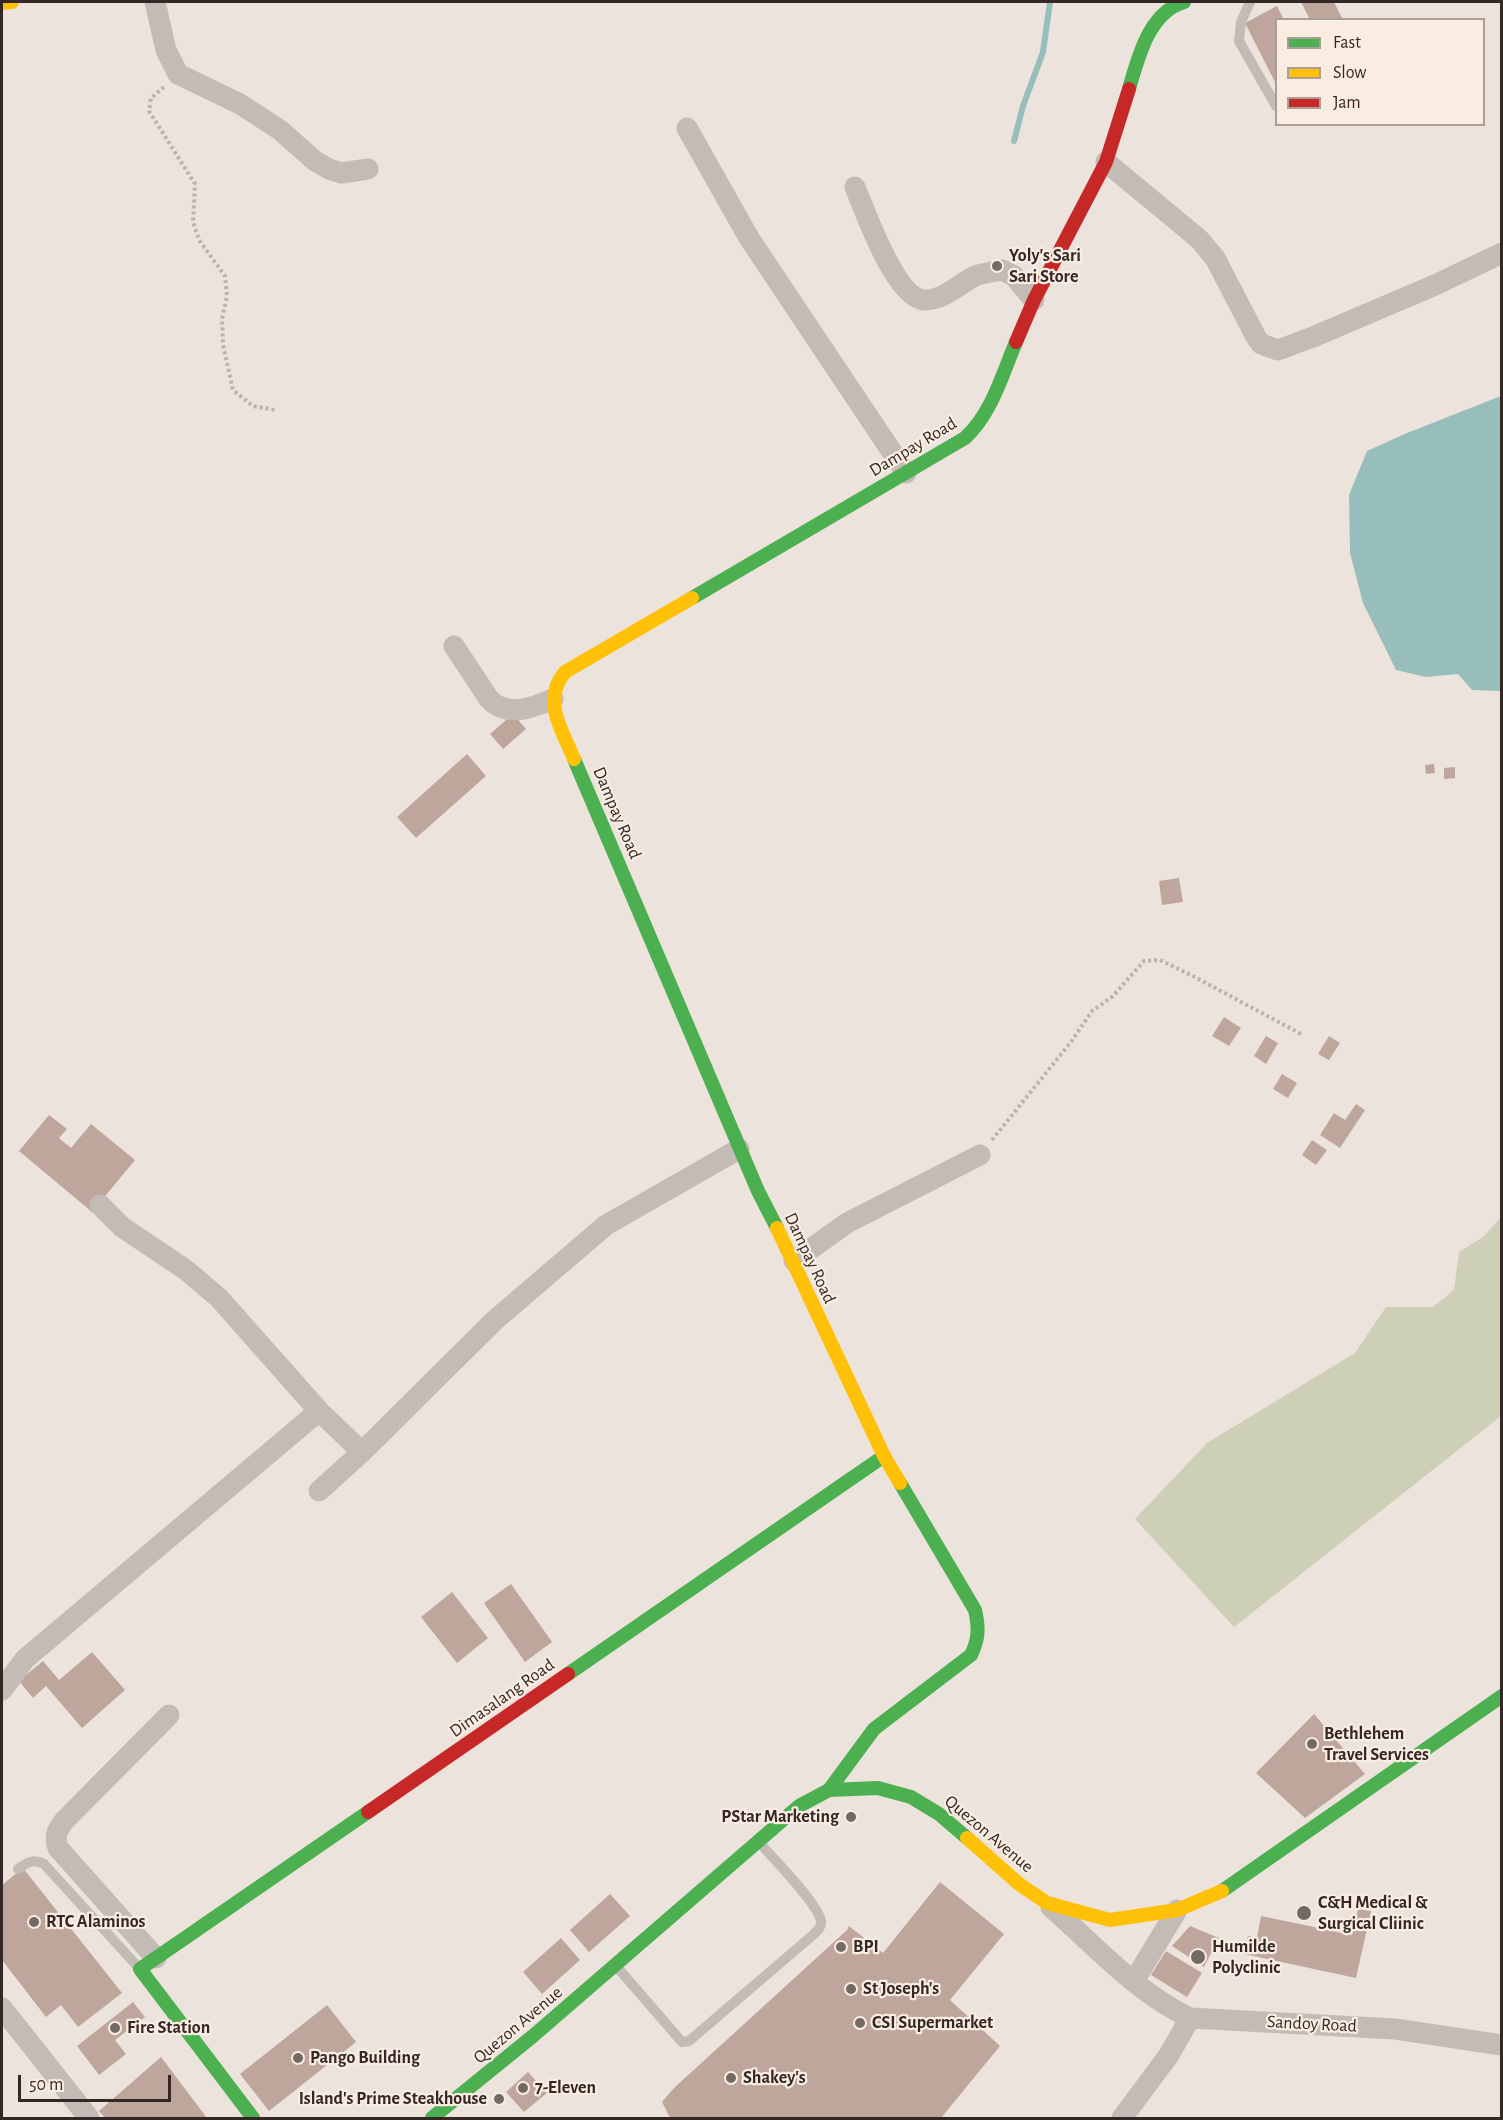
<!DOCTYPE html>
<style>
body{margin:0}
#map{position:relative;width:1503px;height:2120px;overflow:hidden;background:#ebe3dc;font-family:"Alegreya Sans",sans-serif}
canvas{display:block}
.frame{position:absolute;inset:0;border:3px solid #332825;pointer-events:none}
.legend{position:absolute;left:1275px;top:18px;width:210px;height:108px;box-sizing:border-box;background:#f9ede2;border:2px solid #aa9e96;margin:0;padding:8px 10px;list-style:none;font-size:18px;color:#332825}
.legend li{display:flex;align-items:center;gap:12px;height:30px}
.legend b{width:30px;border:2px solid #aa9e96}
.scale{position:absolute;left:18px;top:2075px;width:153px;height:27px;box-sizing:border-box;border:3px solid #332825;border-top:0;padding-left:8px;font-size:18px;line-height:21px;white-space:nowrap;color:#332825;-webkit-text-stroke:4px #f9ede2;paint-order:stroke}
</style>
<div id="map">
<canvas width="1503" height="2120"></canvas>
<div class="frame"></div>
<ul class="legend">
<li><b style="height:8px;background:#4caf50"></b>Fast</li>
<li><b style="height:8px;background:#ffc107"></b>Slow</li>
<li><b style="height:8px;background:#c62828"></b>Jam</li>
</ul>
<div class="scale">50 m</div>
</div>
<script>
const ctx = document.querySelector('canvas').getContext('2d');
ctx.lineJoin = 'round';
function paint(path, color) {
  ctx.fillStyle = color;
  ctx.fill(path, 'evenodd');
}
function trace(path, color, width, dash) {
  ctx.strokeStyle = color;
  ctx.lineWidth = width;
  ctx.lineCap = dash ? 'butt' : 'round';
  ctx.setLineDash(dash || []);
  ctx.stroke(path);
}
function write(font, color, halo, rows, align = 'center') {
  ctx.font = font + ' "Alegreya Sans",sans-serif';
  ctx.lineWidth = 4.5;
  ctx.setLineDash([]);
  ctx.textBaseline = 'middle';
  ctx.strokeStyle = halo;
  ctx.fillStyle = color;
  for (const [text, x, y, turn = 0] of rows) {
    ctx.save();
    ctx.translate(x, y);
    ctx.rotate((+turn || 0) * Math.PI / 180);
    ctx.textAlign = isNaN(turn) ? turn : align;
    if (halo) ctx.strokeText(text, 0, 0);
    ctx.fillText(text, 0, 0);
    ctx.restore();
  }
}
const green = new Path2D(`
 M1501 1217V1416L1234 1627 1135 1519 1207 1443 1355 1353 1386 1307H1433L1454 1290 1459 1252 1483 1237Z`);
const water = new Path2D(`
 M1501 396V691L1472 690 1458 674 1426 677 1396 670 1363 603 1350 553 1349 495 1367 451 1407 433Z`);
const stream = new Path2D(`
 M1014 141 1023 106 1043 52 1050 2`);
const building = new Path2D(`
 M1301 2H1334L1343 20H1310Z
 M1277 6 1284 20H1276V84L1245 23Z
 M513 714 526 729 503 749 490 734Z
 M467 754 486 776 416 838 397 817Z
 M1434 764 1435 773 1426 774 1425 765Z
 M1455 767V778L1444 779V768Z
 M1179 878 1183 902 1162 905 1159 881Z
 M1224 1017 1241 1028 1229 1046 1212 1036Z
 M1266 1036 1278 1043 1266 1064 1254 1056Z
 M1329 1036 1340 1043 1329 1060 1318 1054Z
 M1282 1074 1297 1083 1288 1098 1273 1089Z
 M1356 1104 1365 1110 1340 1148 1320 1135 1334 1113 1345 1120Z
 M49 1115 67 1129 59 1138 71 1148 91 1124 135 1160 92 1212 19 1151Z
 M1312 1140 1327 1150 1316 1165 1302 1155Z
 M511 1584 552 1642 525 1662 484 1603Z
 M452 1592 488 1638 457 1663 421 1617Z
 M92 1652 125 1690 82 1728 46 1686 33 1698 19 1681 43 1661 59 1680Z
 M1314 1714 1365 1774 1305 1818 1256 1773Z
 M23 1868 122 1993 78 2027 61 2005 46 2017 2 1960V1885Z
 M940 1882 1004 1934 950 2000 1000 2046 941 2118H670L662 2102 674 2088 847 1930 849 1926 883 1953Z
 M610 1894 630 1916 589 1952 570 1930Z
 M1358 1909 1371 1911 1356 1978 1244 1954 1248 1936 1257 1938 1261 1916 1352 1935Z
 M1190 1926 1219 1938 1204 1967 1172 1946Z
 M561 1938 580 1960 542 1994 523 1972Z
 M1166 1951 1202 1973 1187 1997 1151 1975Z
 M133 2002 145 2017 115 2040 126 2054 99 2075 77 2046Z
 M327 2005 356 2042 269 2111 240 2074Z
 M161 2057 207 2118H105L99 2111Z
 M528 2072 547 2093 524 2112 506 2092Z`);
const path = new Path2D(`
 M164 87 151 98 149 111 195 184 193 222 199 240 225 276 227 296 222 319 223 345 233 390 253 406 275 410
 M992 1140 1071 1042 1092 1011 1113 996 1144 961 1160 960 1191 975 1301 1034`);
const lane = new Path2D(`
 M1250 2 1241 22 1239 41 1276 106
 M18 1869C27 1863 33 1858 44 1864L139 1968
 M617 1967 682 2042 689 2041 813 1935C817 1931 821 1928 821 1923 822 1907 772 1858 760 1843`);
const street = new Path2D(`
 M155 2 166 50 178 74 240 104 280 130 315 161 329 169 341 173 368 169
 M687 128 749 238 906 473
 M1106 162 1199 239 1215 258 1256 337 1261 344 1278 350 1313 337 1435 285 1502 253
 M855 187C865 211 896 300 925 300 944 300 959 284 975 276 983 273 993 272 1002 270L1014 276 1034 300
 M454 646 489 699C507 718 532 708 553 699
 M100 1205 122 1227 186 1270 219 1298 319 1411 362 1452 495 1320 606 1225 739 1149
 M794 1261 847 1223 980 1155
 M319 1491 362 1452
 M2 1690 25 1659 319 1411
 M1051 1907C1093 1944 1138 1994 1190 2018L1395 2029 1502 2045
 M156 1958 58 1848C54 1836 57 1830 64 1821L169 1715
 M1134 1981 1177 1910
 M2 2008 89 2118
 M1122 2118 1169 2055 1190 2018`);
const fast = new Path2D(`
 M1129 89C1138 58 1149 12 1184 2
 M692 598 965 438C992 413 1002 375 1016 342
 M574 759 758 1191 777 1228
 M568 1674 884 1456
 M829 1790 874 1729 971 1655C979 1639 979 1627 975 1610L900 1483
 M1222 1891 1502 1696
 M253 2118 140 1969 368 1812
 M432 2118 533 2036 799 1806 829 1790 878 1788 911 1797 939 1814 967 1838`);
const slow = new Path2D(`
 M2 3 12 2
 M574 759C562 729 541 701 565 672L692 598
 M777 1228 884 1456 900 1483
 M967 1838 1019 1884 1047 1903 1110 1920 1177 1910 1222 1891`);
const jam = new Path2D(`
 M1016 342 1034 300 1106 162 1129 89
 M368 1812 568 1674`);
const markers = [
 [997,266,6,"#736965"],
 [1312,1744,6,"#736965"],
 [851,1817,6,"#736965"],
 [1304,1913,8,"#736965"],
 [34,1922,6,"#736965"],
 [841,1947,6,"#736965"],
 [1198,1957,8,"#736965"],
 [851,1989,6,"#736965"],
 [860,2023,6,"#736965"],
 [115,2028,6,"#736965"],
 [298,2058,6,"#736965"],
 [731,2078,6,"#736965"],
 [523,2088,6,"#736965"],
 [499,2099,6,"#736965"]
];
const poiNames = [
 ["Yoly's Sari",1009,256],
 ["Sari Store",1009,277],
 ["Bethlehem",1324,1734],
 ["Travel Services",1324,1755],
 ["PStar Marketing",839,1817,"right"],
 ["C&H Medical &",1318,1903],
 ["Surgical Cliinic",1318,1924],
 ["RTC Alaminos",46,1922],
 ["BPI",853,1947],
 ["Humilde",1212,1947],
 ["Polyclinic",1212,1968],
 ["St Joseph's",863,1989],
 ["CSI Supermarket",872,2023],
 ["Fire Station",127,2028],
 ["Pango Building",310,2058],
 ["Shakey's",743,2078],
 ["7-Eleven",535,2088],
 ["Island's Prime Steakhouse",487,2099,"right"]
];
const streetNames = [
 ["Dampay Road",913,447,-31],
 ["Dampay Road",617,813,67],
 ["Dampay Road",810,1258,65],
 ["Dimasalang Road",502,1698,-35],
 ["Quezon Avenue",989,1834,40],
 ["Sandoy Road",1312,2024,3],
 ["Quezon Avenue",518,2025,-40]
];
paint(green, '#cdcfb6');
paint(water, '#98bebb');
trace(stream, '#98bebb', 6);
paint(building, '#bfa69d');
trace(path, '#bbb3ae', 4, [3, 3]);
trace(lane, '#c3bbb5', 10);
trace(street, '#c3bbb5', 21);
trace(fast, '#4caf50', 14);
trace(slow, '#ffc107', 14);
trace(jam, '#c62828', 14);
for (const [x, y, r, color] of markers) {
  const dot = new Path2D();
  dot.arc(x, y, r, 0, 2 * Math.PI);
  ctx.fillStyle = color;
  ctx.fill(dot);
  trace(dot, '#f9ede2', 2);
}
write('bold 18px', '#332825', '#f9ede2', poiNames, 'left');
write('18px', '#332825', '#f9ede2', streetNames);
</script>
